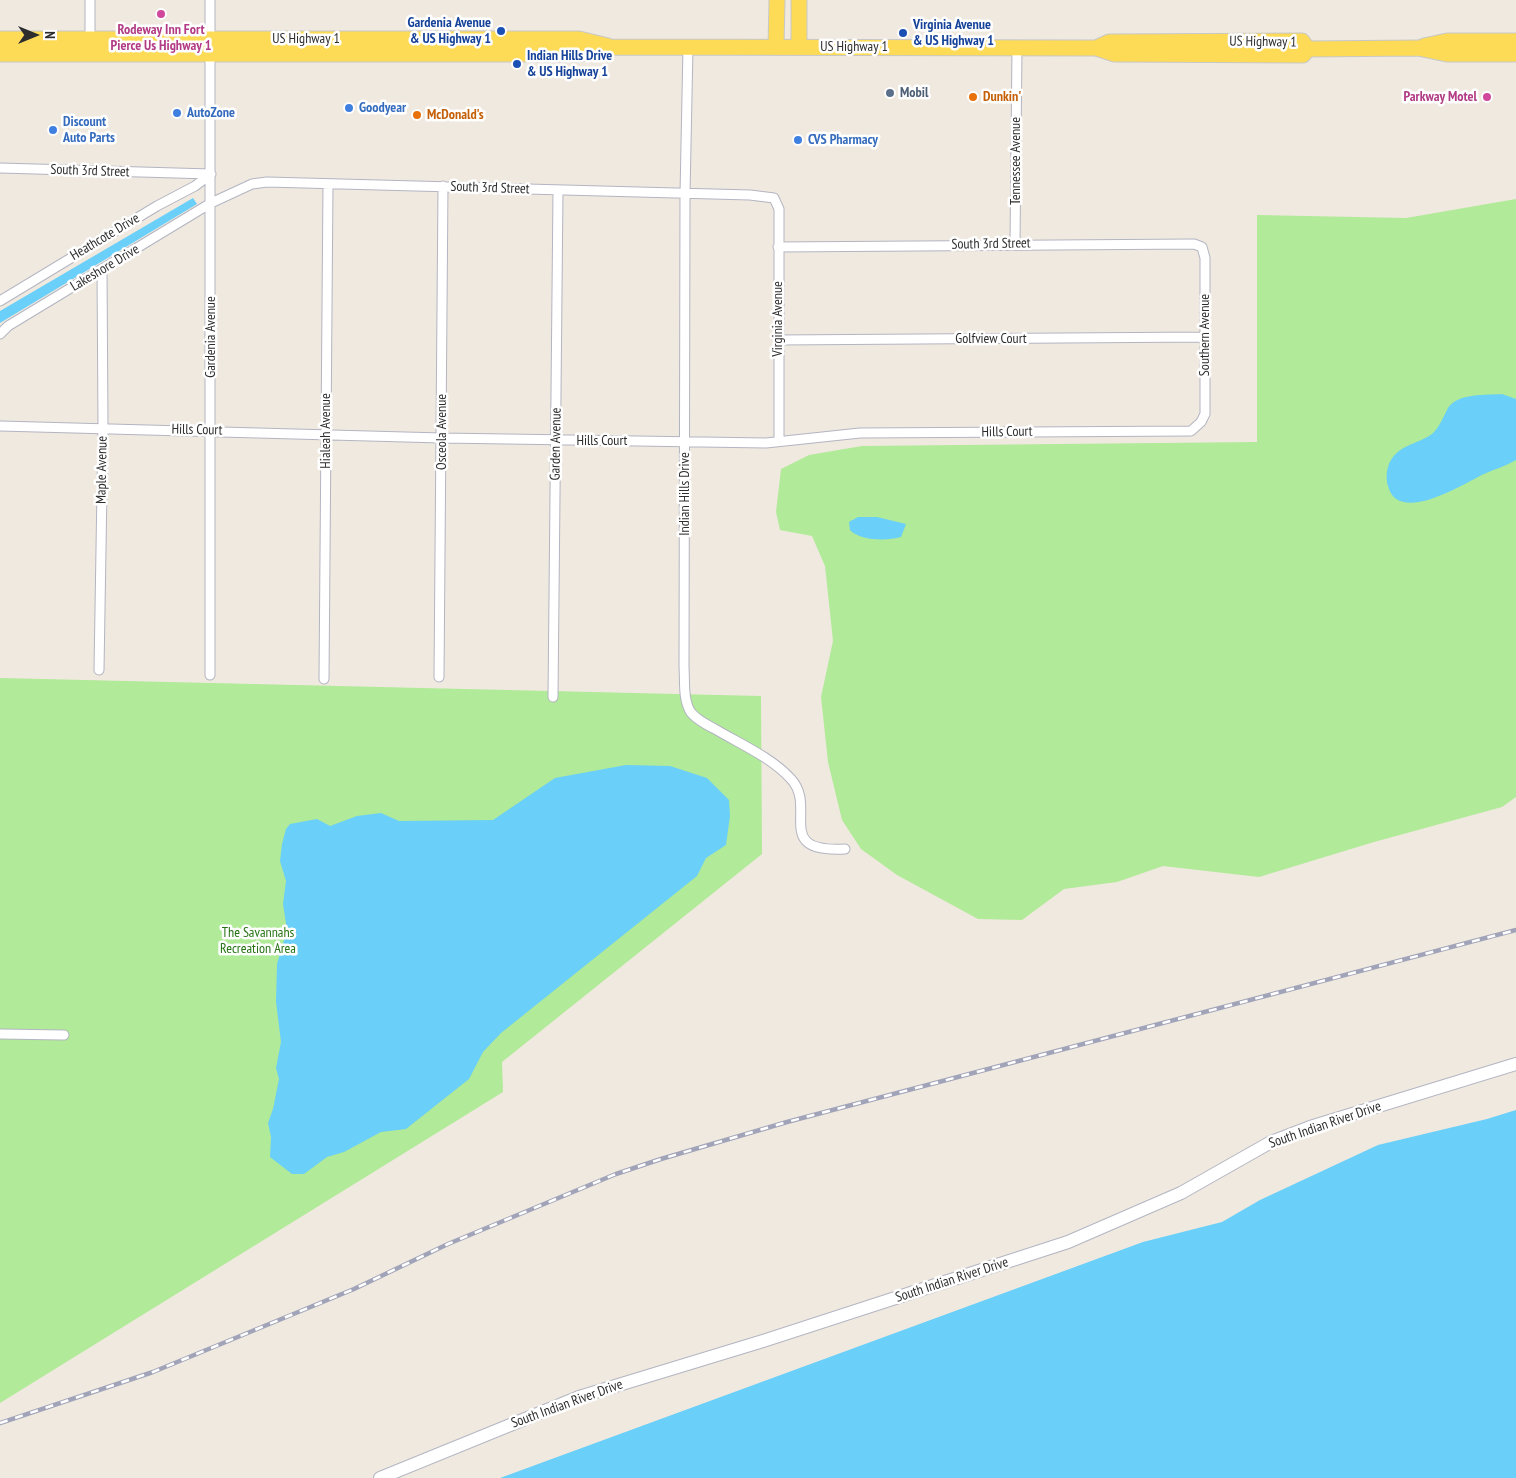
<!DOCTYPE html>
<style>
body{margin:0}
#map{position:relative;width:1516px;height:1478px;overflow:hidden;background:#f0e9df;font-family:"PT Sans Narrow",sans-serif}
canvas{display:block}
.north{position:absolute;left:10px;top:10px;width:50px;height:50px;-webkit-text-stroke:4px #fff;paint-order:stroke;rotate:90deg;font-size:14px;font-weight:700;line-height:20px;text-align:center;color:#2d2d2d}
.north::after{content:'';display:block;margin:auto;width:18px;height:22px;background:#2d2d2d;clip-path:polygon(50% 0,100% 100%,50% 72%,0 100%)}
</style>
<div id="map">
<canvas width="1516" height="1478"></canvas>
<div class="north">N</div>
</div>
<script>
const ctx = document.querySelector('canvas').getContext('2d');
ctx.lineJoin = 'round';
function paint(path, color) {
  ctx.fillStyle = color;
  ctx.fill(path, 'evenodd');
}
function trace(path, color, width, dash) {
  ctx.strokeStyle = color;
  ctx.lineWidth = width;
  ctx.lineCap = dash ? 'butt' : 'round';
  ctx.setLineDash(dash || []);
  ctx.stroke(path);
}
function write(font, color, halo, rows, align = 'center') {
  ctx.font = font + ' "PT Sans Narrow",sans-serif';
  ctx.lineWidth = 5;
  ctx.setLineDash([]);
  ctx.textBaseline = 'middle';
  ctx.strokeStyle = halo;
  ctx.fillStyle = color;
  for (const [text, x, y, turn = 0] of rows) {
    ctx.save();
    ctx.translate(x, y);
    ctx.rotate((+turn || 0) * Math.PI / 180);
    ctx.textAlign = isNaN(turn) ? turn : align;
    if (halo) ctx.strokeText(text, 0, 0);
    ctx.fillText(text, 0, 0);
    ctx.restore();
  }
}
const green = new Path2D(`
 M1516 199V797L1502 807 1374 842 1259 877 1163 866 1117 882 1064 889 1022 920 978 919 897 875 861 849 842 820 828 762 821 697 833 641 825 566 812 536 780 530 776 512 781 469 809 455 862 446 1257 442V215L1406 218Z
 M0 678 761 696 762 854 502 1062 503 1092 0 1403Z`);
const water = new Path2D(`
 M193 198 197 204 0 323V311Z
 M1502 394 1516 399V460C1506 466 1495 469 1484 474 1465 483 1398 526 1388 486 1385 477 1387 464 1393 457 1403 444 1420 443 1432 434 1440 427 1443 417 1448 408 1457 393 1487 395 1502 394Z
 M877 517 906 524 901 537C887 541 860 541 850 530L849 522 858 517Z
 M626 765 670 766 707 778 729 800 730 816 726 845 706 858 697 876 501 1033 483 1052 469 1079 406 1129 381 1132 344 1152 327 1157 304 1174H292L270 1157 271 1137 268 1123 273 1109 279 1079 276 1068 281 1042 276 1002 277 964 287 930 283 904 286 881 280 861 282 844 286 829 290 824 317 819 330 826 357 816 381 813 399 821 493 820 555 778Z
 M1516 1110V1478H500L1143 1242 1222 1222 1260 1200 1378 1145 1487 1119Z`);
const street = new Path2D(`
 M90 39V0
 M688 47 685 194 684 667C685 681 683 699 690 711 695 719 707 725 715 729 740 744 771 757 791 779 818 808 772 853 845 849
 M0 168 211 174
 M1015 244 1017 48
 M0 301 157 206 195 186 211 174
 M0 334 8 326 211 203 252 184 267 182 750 195 774 198 779 209V440
 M778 340 1205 337
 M0 426 442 438 766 443 860 433 1191 431 1201 422 1205 414V258L1202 247 1194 244 778 247
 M99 670 103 428 102 269
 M210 675V0
 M439 677 443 186
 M324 679 328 184
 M553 697 558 191
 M0 1034 64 1035`);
const secondary = new Path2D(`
 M380 1478 579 1397 763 1341 1068 1242 1181 1193 1271 1142 1310 1127 1516 1064`);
const primary = new Path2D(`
 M0 39H579L608 46
 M1424 46 1447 41H1516
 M776 47 777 0
 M799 47V0
 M1096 48 1114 54 1303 55 1308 49
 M1308 49 1418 48 1447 54H1516
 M0 54H581L611 47 1096 48 1109 42 1302 41 1308 49`);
const rail = new Path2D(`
 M0 1423 153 1372 354 1289 448 1244 616 1174 661 1159 787 1122 1516 930`);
const markers = [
 [161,14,5,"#d1479c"],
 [501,31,5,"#1a4fb4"],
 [903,33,5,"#1a4fb4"],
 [517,64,5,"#1a4fb4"],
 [890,93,5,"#5c6f8a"],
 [973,97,5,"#e8710a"],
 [1487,97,5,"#d1479c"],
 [349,108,5,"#3f7fe0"],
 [177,113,5,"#3f7fe0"],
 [417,115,5,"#e8710a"],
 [53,130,5,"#3f7fe0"],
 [798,140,5,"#3f7fe0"]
];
const transitNames = [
 ["Gardenia Avenue",491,23,"right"],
 ["& US Highway 1",491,39,"right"],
 ["Virginia Avenue",913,25],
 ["& US Highway 1",913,41],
 ["Indian Hills Drive",527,56],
 ["& US Highway 1",527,72]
];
const hotelNames = [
 ["Rodeway Inn Fort",161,30],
 ["Pierce Us Highway 1",161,46],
 ["Parkway Motel",1477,97,"right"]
];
const streetNames = [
 ["US Highway 1",306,39],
 ["US Highway 1",1263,42,1],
 ["US Highway 1",854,47],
 ["Tennessee Avenue",1016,161,-90],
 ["South 3rd Street",90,171,2],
 ["South 3rd Street",490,188,2],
 ["Heathcote Drive",105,237,-31],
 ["South 3rd Street",991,244,-1],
 ["Lakeshore Drive",105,268,-31],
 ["Virginia Avenue",778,319,-90],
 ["Southern Avenue",1205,335,-90],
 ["Gardenia Avenue",211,337,-90],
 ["Golfview Court",991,339],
 ["Hills Court",197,430,1],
 ["Hialeah Avenue",326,431,-90],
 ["Osceola Avenue",442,432,-90],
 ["Hills Court",1007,432,-1],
 ["Hills Court",602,441],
 ["Garden Avenue",556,444,-89],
 ["Maple Avenue",102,470,-89],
 ["Indian Hills Drive",685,494,-90],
 ["South Indian River Drive",1325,1125,-19],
 ["South Indian River Drive",952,1280,-18],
 ["South Indian River Drive",567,1404,-20]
];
const serviceNames = [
 ["Mobil",900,93]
];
const foodNames = [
 ["Dunkin'",983,97],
 ["McDonald's",427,115]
];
const shopNames = [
 ["Goodyear",359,108],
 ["AutoZone",187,113],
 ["Discount",63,122],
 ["Auto Parts",63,138],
 ["CVS Pharmacy",808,140]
];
const parkNames = [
 ["The Savannahs",258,933],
 ["Recreation Area",258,949]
];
paint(green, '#b1ea98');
paint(water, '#6acff9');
trace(street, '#b3b5c2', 11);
trace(secondary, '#b3b5c2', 14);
trace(primary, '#c8c8c8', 17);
trace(street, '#fff', 9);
trace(secondary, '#fff', 12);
trace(primary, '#fddb57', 15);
trace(rail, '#a1a4b9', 4.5);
trace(rail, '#fff', 2.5, [8]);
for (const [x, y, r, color] of markers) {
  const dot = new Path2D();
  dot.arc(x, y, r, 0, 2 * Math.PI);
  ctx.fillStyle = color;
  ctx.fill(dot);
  trace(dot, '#fff', 2);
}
write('bold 14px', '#164399', '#fff', transitNames, 'left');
write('bold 14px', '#b23c85', '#fff', hotelNames);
write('14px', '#2d2d2d', '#fff', streetNames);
write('bold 14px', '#4e5e75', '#fff', serviceNames, 'left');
write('bold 14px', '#c56008', '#fff', foodNames, 'left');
write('bold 14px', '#366cbe', '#fff', shopNames, 'left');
write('14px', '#267314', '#fff', parkNames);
</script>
